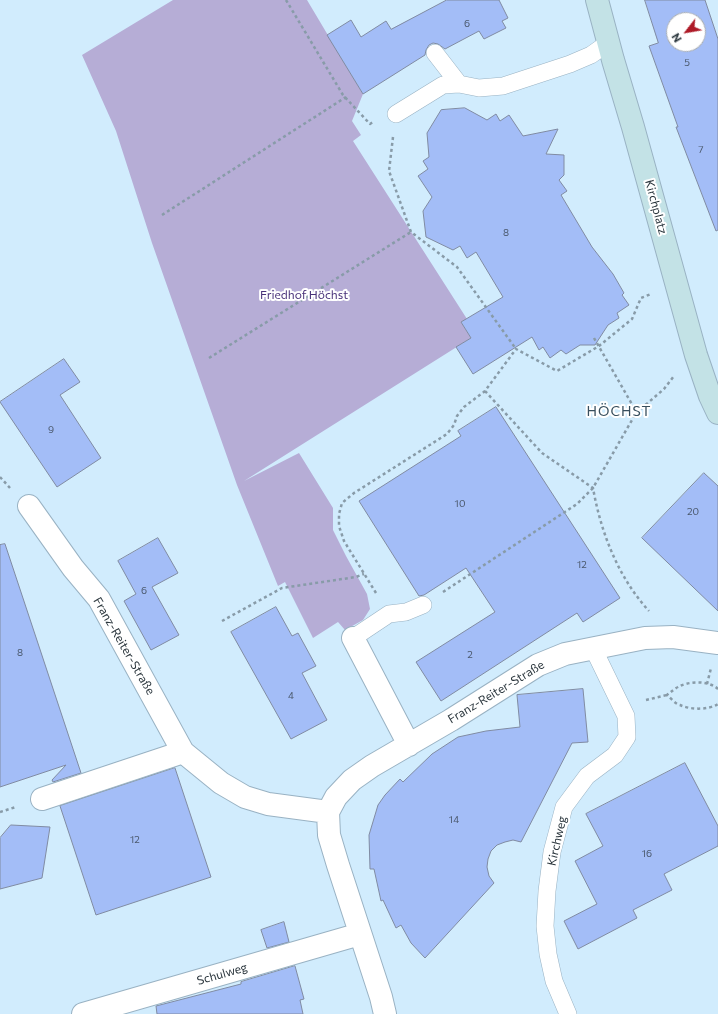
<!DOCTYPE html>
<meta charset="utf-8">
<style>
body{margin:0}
#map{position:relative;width:718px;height:1014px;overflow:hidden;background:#d1ecfd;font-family:Commissioner,sans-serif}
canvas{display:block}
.north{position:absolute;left:666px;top:12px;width:40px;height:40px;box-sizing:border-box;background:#fff;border:1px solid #abafb2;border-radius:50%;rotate:239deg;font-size:11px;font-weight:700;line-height:16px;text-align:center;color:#2c373e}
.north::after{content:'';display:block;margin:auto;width:14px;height:18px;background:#ae1a27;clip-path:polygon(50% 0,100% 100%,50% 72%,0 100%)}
</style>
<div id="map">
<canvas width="718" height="1014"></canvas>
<div class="north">N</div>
</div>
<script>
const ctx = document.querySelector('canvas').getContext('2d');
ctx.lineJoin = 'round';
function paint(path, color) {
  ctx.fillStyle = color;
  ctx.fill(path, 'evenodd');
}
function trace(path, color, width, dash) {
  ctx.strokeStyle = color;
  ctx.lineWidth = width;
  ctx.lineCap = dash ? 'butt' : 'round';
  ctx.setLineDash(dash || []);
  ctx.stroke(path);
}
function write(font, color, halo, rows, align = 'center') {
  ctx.font = font + ' Commissioner,sans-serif';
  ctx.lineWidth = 4;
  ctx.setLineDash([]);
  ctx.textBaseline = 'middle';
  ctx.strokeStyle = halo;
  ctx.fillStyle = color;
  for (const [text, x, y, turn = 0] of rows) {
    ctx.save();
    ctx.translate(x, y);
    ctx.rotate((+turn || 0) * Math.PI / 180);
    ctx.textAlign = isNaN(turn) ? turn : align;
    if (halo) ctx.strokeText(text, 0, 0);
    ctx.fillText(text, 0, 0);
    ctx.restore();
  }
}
const green = new Path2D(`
 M173 0H307L363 94 352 121 361 135 353 141 467 319 461 322 471 338 244 481 299 453 333 508V530L346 556 367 594 370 609 363 620 345 630 338 622 313 638 285 582 278 586 237 485 152 243 116 131 82 55Z`);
const building = new Path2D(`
 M447 0H499L508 18 502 21 506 28 484 39 479 31 445 49 438 44 433 43 429 45 426 50 425 55 363 94 327 35 351 20 361 37 386 21 391 29Z
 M645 0H705L718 39V230L716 231 676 127H678L649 46 658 43ZM674 20H698V44H674Z
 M465 108 487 120 496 114 500 121 509 115 523 136 558 129 546 154 564 155V175L559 180 567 191 561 195 592 247 613 274 624 293 622 295 629 305 617 313 619 318 608 325 595 345H580L566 354 561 350 550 358 543 347 539 350 532 337 473 374 456 347 471 338 461 322 503 297 476 252 467 258 460 246 453 250 426 237 423 211 432 197 418 176 428 169 423 161 429 157 427 133 441 110Z
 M64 359 80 382 60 395 101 458 57 487 0 402Z
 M496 407 620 598 583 622 577 613 441 701 416 662 495 612 466 568 424 595 419 596 359 501 461 436 458 431Z
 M704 473 718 486V611L642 538Z
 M158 538 178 573 152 587 179 635 151 650 124 601 136 594 118 561Z
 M5 544 81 773 53 782 52 780 66 765 0 787V545Z
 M276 607 292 636 298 633 316 666 302 673 327 720 291 739 231 632Z
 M583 689 588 742 572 743 521 842 513 840 505 842 497 845 491 851 488 859 487 867 489 876 494 883 425 958 411 943 401 925 396 928 383 900 381 901 374 869H370L369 835 378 805 385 795 400 779 403 782 432 754 458 737 486 731 520 727 517 695Z
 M685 763 718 826V846L664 874 672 890 633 910 637 918 578 949 564 921 597 904 575 861 603 846 586 814Z
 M175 768 211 877 96 915 60 806Z
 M11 825 50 827 42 878 0 889V838Z
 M284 922 289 942 267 948 261 930Z
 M295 966 304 999 300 1000 303 1014H157L156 1006 241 984V982Z`);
const path = new Path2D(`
 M286 0 343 95 370 124 373 122
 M393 137 389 171 411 232 457 267 516 349
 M162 215 346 97
 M594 338 637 413
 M209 358 411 232
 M485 391 542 453 593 488C601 533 618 577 649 611
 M0 477 10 488
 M443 592 577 504 593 488 636 413 664 389 674 376
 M376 593 344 541 339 526V514L342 503 354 493 447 434 454 425 457 416 464 407 485 391 516 349 557 371 599 346 632 319 641 298 651 294
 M222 621 282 588 356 577 364 574
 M707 684 711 668
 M718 689C708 680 689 681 678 687 674 689 671 692 667 695 671 698 675 704 680 705 691 710 708 710 718 704
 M646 700 667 695
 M0 812 16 807`);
const service = new Path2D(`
 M435 53 459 84
 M396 114 443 85 459 84 479 88 503 86 570 64 591 55 608 43
 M353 638 389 614 406 612 423 605
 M568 1014 554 981 548 954 545 926 547 891 552 852 564 807 587 776 615 755 627 737 626 716 593 648`);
const minor = new Path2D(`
 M29 506 73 568 99 599 183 752 221 783 245 797 268 804 328 812
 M353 638 409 745
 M42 799 183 752
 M83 1014 360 934
 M385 1014 381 997 338 865 329 835 328 812 336 797 352 780 372 766 451 720 538 665 565 654 645 638 673 637 718 643`);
const secondary = new Path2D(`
 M597 0 613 60 633 127 696 355 710 396 718 413`);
const numberNames = [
 ["6",467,24],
 ["5",687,63],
 ["7",701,150],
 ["8",506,233],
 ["9",51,430],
 ["10",460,504],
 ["20",693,512],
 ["12",582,565],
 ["6",144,591],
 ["8",20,653],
 ["2",470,655],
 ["4",291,696],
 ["14",454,820],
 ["12",135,840],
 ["16",647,854]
];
const streetNames = [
 ["Kirchplatz",656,207,75],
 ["Franz-Reiter-Straße",124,646,60],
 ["Franz-Reiter-Straße",496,692,-31],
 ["Kirchweg",557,841,-77],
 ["Schulweg",222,974,-16]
];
const parkNames = [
 ["Friedhof Höchst",304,295]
];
const quarterNames = [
 ["HÖCHST",619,411]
];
paint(green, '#b6add6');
paint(building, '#a3bdf7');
trace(building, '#808ba2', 1);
trace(service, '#99b2c3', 18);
trace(minor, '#99b2c3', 24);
trace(secondary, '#99b2c3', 24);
trace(path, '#889ba8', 2.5, [3, 3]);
trace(service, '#fff', 17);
trace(minor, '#fff', 22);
trace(secondary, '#c3e2e6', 22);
write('10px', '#4a586c', null, numberNames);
write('12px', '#2c373e', '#fff', streetNames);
write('12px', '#49327a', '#fff', parkNames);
ctx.letterSpacing = '1px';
write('14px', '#384f5e', '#fff', quarterNames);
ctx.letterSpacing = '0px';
</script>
